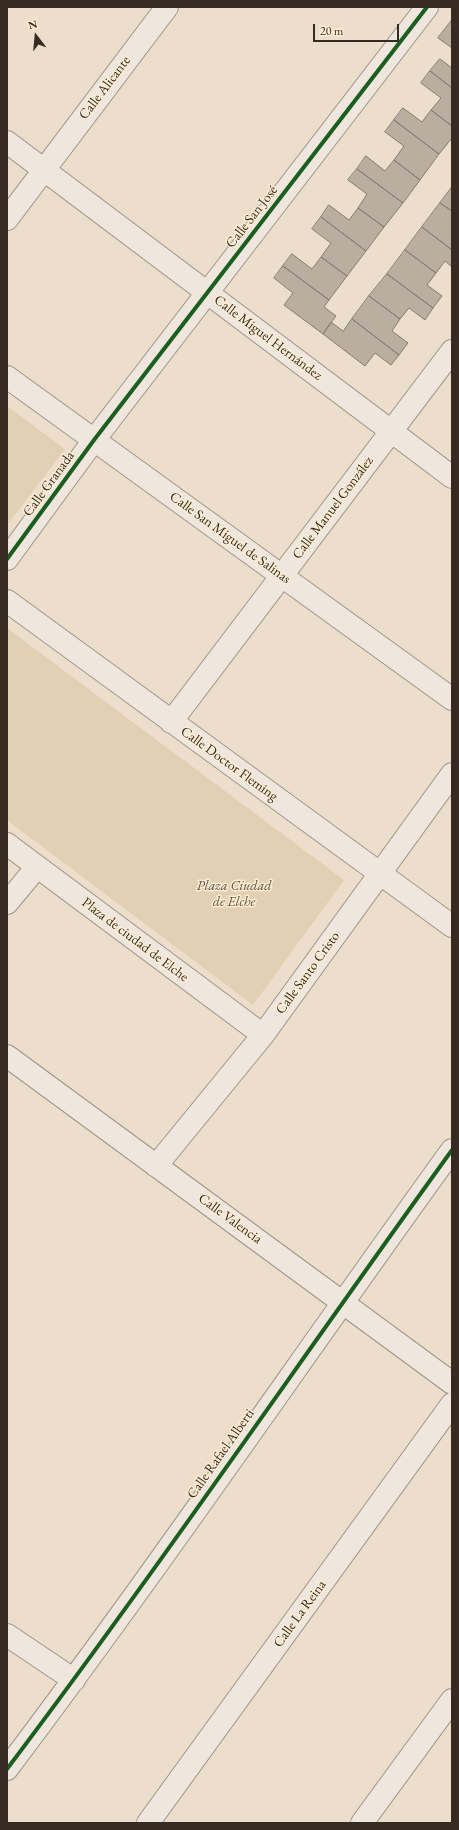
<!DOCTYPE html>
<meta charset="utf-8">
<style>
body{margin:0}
#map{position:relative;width:459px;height:1830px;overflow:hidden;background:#ecdeca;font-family:"EB Garamond",serif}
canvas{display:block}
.frame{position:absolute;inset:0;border:8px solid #362a22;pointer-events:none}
.north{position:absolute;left:16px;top:16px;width:40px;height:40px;-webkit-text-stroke:3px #fcecd3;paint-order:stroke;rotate:344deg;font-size:11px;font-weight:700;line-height:16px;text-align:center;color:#362a22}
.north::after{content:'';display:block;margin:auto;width:14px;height:18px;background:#362a22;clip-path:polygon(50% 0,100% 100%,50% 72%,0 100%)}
.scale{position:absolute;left:313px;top:24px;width:86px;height:18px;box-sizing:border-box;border:2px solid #362a22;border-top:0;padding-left:5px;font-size:12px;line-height:14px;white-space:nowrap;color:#362a22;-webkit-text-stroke:3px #fcecd3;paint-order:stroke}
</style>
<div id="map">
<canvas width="459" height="1830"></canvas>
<div class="frame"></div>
<div class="north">N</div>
<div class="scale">20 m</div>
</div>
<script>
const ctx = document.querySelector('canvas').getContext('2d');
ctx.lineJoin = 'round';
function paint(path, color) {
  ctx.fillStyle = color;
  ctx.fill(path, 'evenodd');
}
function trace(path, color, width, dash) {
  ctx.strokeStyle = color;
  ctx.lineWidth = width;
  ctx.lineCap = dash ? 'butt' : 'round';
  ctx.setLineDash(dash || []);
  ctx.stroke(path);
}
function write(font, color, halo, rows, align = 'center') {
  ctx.font = font + ' "EB Garamond",serif';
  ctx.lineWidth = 3;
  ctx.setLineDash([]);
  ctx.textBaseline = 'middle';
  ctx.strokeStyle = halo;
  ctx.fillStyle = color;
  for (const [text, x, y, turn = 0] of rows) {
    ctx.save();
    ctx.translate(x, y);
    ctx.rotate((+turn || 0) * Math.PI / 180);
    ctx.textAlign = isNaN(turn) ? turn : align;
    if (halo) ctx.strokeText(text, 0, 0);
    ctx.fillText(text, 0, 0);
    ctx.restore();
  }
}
const green = new Path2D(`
 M7 406 65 449 7 525Z
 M7 628 344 880 253 1005 7 820Z`);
const building = new Path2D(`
 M452 20V48L438 38Z
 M440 59 452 68V88L430 71Z
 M430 71 452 88V126L431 110 441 98 421 83Z
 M403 108 422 122 431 110 452 126V138L439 154 394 120Z
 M394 120 439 154 420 180 394 160 404 146 385 132Z
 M366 156 385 171 394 160 420 180 403 203 357 169Z
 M357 169 403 203 384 227 358 208 367 194 348 180Z
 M452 187V211L440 203Z
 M440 203 452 211V250L422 227Z
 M329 205 349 220 358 208 384 227 366 251 321 217Z
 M321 217 366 251 347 276 321 257 331 243 312 229Z
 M422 227 452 250V267L445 261 436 273 405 250Z
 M405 250 436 273 427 285 442 296 433 308 387 274Z
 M292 254 312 269 321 257 347 276 329 300 283 266Z
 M283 266 329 300 324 307 336 316 323 334 284 305 293 293 274 278Z
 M387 274 433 308 425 320 409 308 400 319 369 296Z
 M369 296 400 319 392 331 408 343 399 355 352 319Z
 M352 319 399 355 391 365 375 353 365 366 323 334 331 322 343 331Z`);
const minor = new Path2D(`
 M7 142 452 477
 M7 219 167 7
 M7 377 452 699
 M7 559 94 440 427 7
 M7 601 452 926
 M171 722 452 351
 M7 844 263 1035
 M7 903 37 867
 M7 1056 452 1383
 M156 1166 263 1035 452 774
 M7 1635 74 1680
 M7 1769C160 1566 303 1356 452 1150
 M148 1823 452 1404
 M362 1823 452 1700`);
const cycleway = new Path2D(`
 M7 559 94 440 427 7
 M7 1769C160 1566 303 1356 452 1150`);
const streetNames = [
 ["Calle Alicante",105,88,-53],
 ["Calle San José",252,217,-52],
 ["Calle Miguel Hernández",268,338,37],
 ["Calle Granada",49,484,-54],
 ["Calle Manuel González",333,508,-53],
 ["Calle San Miguel de Salinas",230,538,36],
 ["Calle Doctor Fleming",229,764,36],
 ["Plaza de ciudad de Elche",135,940,37],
 ["Calle Santo Cristo",308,973,-54],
 ["Calle Valencia",230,1219,36],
 ["Calle Rafael Alberti",221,1454,-55],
 ["Calle La Reina",300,1614,-54]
];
const parkNames = [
 ["Plaza Ciudad",234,886],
 ["de Elche",234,902]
];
paint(green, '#e2cfb4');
paint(building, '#b8afa1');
trace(building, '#857c71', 1);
trace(minor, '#9d9488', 24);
trace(minor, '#efe7dd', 22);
trace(cycleway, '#1b5e20', 4);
write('14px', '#362a22', '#fcecd3', streetNames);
write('italic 14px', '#5f5042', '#fcecd3', parkNames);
</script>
